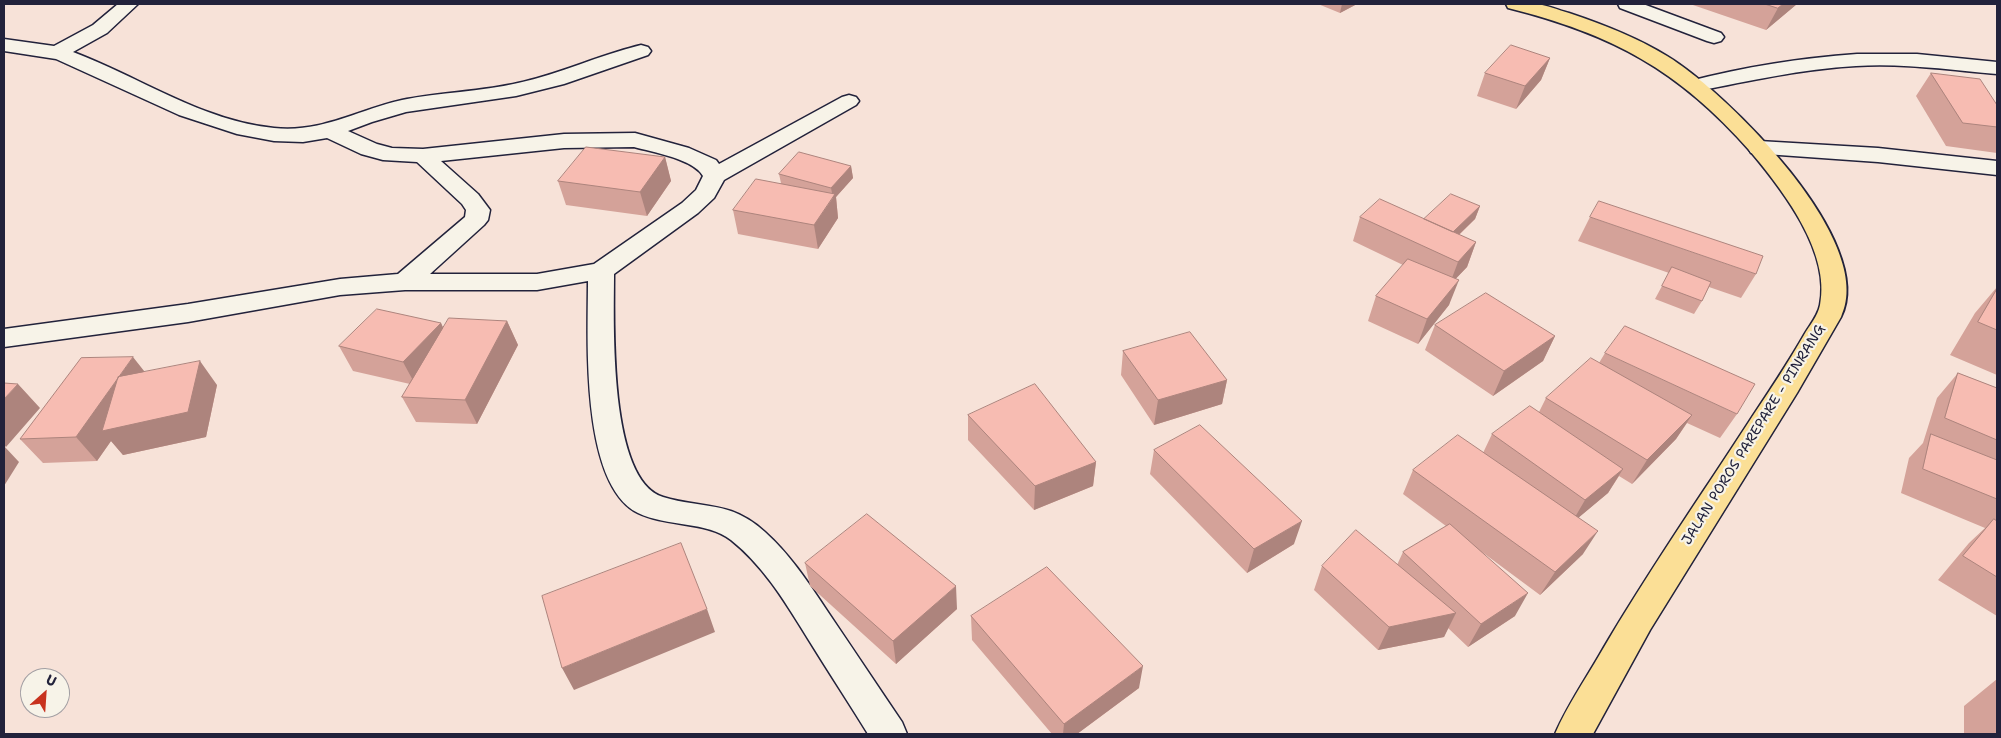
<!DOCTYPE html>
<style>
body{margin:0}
#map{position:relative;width:2001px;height:738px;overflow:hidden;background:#f7e2d8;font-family:"Shantell Sans",sans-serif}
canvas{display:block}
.frame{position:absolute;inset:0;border:5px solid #22223b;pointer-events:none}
.north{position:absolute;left:20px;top:668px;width:50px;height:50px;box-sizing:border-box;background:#f7f3e8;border:1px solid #a29fa3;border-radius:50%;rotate:26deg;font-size:14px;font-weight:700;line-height:20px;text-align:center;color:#22223b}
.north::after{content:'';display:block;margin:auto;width:18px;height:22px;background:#c8321e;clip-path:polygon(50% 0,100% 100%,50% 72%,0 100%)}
</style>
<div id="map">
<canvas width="2001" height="738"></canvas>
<div class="frame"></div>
<div class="north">U</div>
</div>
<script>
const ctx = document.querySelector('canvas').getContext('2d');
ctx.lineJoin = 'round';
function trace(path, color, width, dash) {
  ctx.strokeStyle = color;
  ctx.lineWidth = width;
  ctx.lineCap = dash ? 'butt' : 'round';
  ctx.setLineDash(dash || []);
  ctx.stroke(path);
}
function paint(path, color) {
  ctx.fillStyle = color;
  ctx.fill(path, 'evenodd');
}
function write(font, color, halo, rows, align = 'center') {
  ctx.font = font + ' "Shantell Sans",sans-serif';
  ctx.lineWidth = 4.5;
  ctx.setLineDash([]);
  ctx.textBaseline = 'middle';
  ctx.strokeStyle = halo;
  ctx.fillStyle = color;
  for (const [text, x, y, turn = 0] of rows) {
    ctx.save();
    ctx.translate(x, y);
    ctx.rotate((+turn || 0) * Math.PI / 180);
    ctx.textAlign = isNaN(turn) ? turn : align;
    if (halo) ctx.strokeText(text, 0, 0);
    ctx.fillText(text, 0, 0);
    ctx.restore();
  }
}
const minor = new Path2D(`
 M118 4H138L107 33 73 52C140 77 202 121 274 128 322 133 357 110 402 100 440 92 480 92 518 83 560 74 599 55 641 45L648 47 651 51 648 55 564 84 516 96 406 112 372 122 348 131 377 144 392 148 423 149 564 134 635 133 689 148 716 160 719 164 842 97 849 95 856 97 859 101 856 105 724 180 714 198 698 213 614 274C614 322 608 480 663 497 703 509 730 500 765 532 793 557 813 590 834 621 857 655 879 688 902 722L907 734H868C849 703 829 673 810 642 787 605 765 567 731 540 707 521 667 527 638 513 580 484 588 337 588 281L537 290H405L340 295 188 322 4 347V329L188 304 340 279 398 274 465 217 466 210 462 204 417 162 383 160 361 154 327 138 303 142 274 141 237 134 179 115 56 59 4 51V39L54 46 93 25ZM634 147C652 152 694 159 703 176L696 190 682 203 594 264 537 274H430L484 225 488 220 490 210 478 194 441 161 564 148Z
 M1618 4H1643L1721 33 1724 37 1721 41 1714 43 1707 41 1620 8Z
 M1857 54H1917L1997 62V74C1950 70 1903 63 1856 66 1802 69 1750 81 1697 91L1690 89 1687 85 1690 81C1744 67 1801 58 1857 54Z
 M1759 141 1878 148 1997 161V175L1878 162 1751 153 1748 148 1751 143Z`);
const highway = new Path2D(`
 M1506 4C1515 3 1527 3 1536 4 1547 5 1558 10 1569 13 1602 24 1636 37 1667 56 1725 91 1879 242 1841 317L1797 393 1650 630 1593 734H1555C1567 706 1585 680 1600 654 1647 573 1701 496 1752 417 1770 390 1788 363 1804 335 1809 326 1818 316 1820 305 1831 252 1782 189 1750 151 1679 70 1612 34 1508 8Z`);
const wall = new Path2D(`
 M1318 4H1357L1340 13Z
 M1690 4H1797L1766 30Z
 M1550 58 1541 80 1516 109 1477 96 1485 73Z
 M1931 73 1997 105V153L1946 146 1916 96Z
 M665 157 671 181 647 216 566 205 558 181Z
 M851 166 853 178 836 197 838 218 818 249 738 234 733 210 781 183 779 174Z
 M1480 206 1475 219 1459 235 1476 242 1467 267 1455 279 1449 305 1418 344 1368 321 1376 296 1403 265 1353 241 1360 217 1424 219Z
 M1590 217 1756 274 1741 298 1709 287 1702 301 1694 314 1655 299 1669 273 1578 241Z
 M1997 287V375L1950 355 1975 313Z
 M507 321 518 345 477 424 416 422 402 397 410 384 353 371 339 346 441 323 443 328Z
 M1435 325 1555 336 1543 361 1493 396 1425 350Z
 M1123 351 1227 380 1222 404 1154 425 1121 375Z
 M1605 353 1737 414 1720 438 1687 423 1676 439 1632 484 1619 476 1608 493 1579 517 1583 554 1540 595 1482 552 1515 616 1468 647 1448 628 1444 637 1378 650 1314 590 1322 566 1397 565 1403 552 1446 526 1403 494 1413 470 1483 453 1492 434 1539 412 1546 398 1599 363Z
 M145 372 217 385 206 437 123 455 111 441 97 461 43 463 20 439Z
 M1958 373 1997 388V616L1938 580 1969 543 1985 528 1901 493 1909 458 1923 443 1937 398Z
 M968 415 1096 462 1093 486 1034 510 968 440Z
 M1154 450 1294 544 1247 573 1150 474Z
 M805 563 957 609 896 664 810 586Z
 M971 616 1139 688 1077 734H1052L972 640Z
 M1997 679V734H1964V706Z`);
const shadedWall = new Path2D(`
 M1342 4H1357L1340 13Z
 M1783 4H1797L1766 30 1778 8Z
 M1550 58 1541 80 1516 109 1525 86Z
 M665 157 671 181 647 216 640 192Z
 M851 166 853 178 836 197 838 218 818 249 814 225 833 198 831 188Z
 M1480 206 1475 219 1447 246 1452 233Z
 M1476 242 1467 267 1449 286 1458 262Z
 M1459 280 1449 305 1418 344 1427 319Z
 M507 321 518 345 477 424 465 400Z
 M441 323 452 347 416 386 403 362Z
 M1555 336 1543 361 1493 396 1504 371Z
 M133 357 152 381 200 361 217 385 206 437 123 455 111 441 97 461 76 437Z
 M1227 380 1222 404 1154 425 1158 400Z
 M18 384 40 408 6 447 4 445V399Z
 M1692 415 1676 439 1632 484 1647 460Z
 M4 446 19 462 4 486Z
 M1096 462 1093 486 1034 510 1035 486Z
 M1623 469 1608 493 1571 524 1585 500Z
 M1302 521 1294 544 1247 573 1254 549Z
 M1598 531 1583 554 1540 595 1555 572Z
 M956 586 957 609 896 664 893 641Z
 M1528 593 1515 616 1468 647 1481 624Z
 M707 609 715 632 574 690 562 668Z
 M1456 613 1444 637 1378 650 1389 627Z
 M1143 666 1139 688 1077 734H1063L1064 724Z`);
const building = new Path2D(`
 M1765 4H1783L1778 8Z
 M1511 45 1550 58 1525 86 1485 73Z
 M1931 73 1980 79 1997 105V127L1963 123Z
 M586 147 665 157 640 192 558 181Z
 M799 152 851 166 831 188 779 174Z
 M756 179 835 194 814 225 733 210Z
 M1451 194 1480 206 1453 232 1424 219Z
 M1380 199 1476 242 1458 262 1360 217Z
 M1599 201 1763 256 1756 274 1590 217Z
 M1408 259 1459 280 1427 319 1376 296Z
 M1672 267 1711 282 1702 301 1662 286Z
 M1997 289V330L1978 322Z
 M1486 293 1555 336 1504 371 1435 325Z
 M377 309 441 323 403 362 339 346Z
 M449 318 507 321 465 400 402 397Z
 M1625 326 1755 384 1737 414 1605 353Z
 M1190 332 1227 380 1158 400 1123 351Z
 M133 357 76 437 20 439 81 358Z
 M1591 358 1692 415 1647 460 1546 398Z
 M200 361 188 412 102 431 118 377Z
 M1958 373 1997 388V440L1945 418Z
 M4 383 18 384 4 399Z
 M1035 384 1096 462 1035 486 968 415Z
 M1530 406 1623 469 1585 500 1492 434Z
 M1200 425 1302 521 1254 549 1154 450Z
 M1931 434 1997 460V499L1923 469Z
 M1458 435 1598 531 1555 572 1413 470Z
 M867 514 956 586 893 641 805 563Z
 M1994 519 1997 521V577L1963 556Z
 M1450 524 1528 593 1481 624 1403 552Z
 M1356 530 1456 613 1389 627 1322 566Z
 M681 543 707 609 562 668 542 596Z
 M1047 567 1143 666 1064 724 971 616Z`);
const streetNames = [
 ["JALAN POROS PAREPARE - PINRANG",1754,435,-58]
];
trace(minor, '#22223b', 3);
trace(highway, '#22223b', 3);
paint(minor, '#f7f3e8');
paint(highway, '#fbdf96');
paint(wall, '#d4a299');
paint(shadedWall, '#ad847d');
paint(building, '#f7bcb2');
trace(building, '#ad847d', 1);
write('14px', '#22223b', '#f7f3e8', streetNames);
</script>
